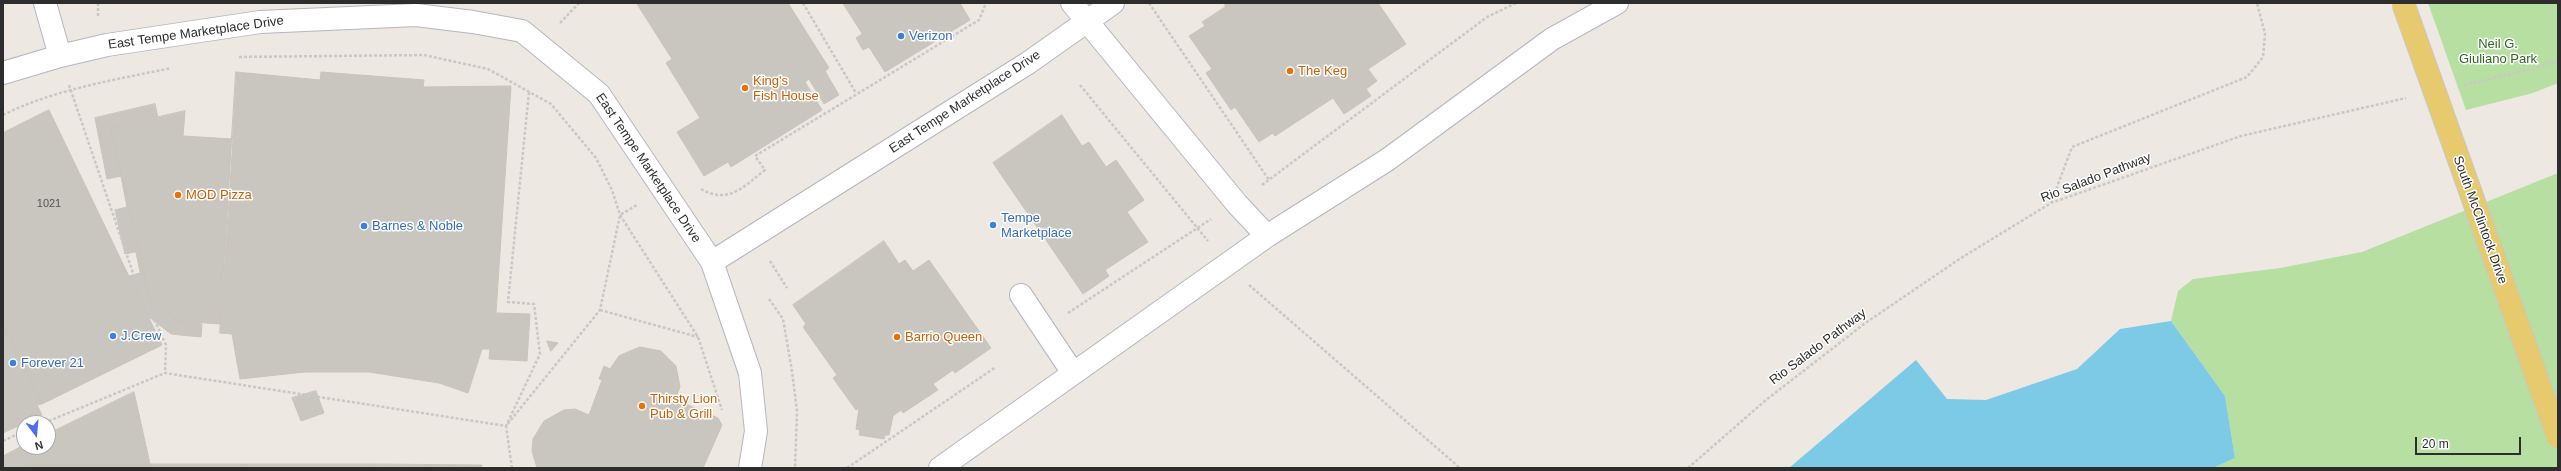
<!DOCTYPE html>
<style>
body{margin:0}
#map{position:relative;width:2561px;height:471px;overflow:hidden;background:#ede8e1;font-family:Helvetica,sans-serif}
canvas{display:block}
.frame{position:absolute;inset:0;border:4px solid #2d2d2d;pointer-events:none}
.north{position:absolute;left:16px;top:415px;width:40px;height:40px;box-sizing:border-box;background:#fff;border:1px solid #ababab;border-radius:50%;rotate:164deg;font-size:11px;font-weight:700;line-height:16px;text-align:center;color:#2d2d2d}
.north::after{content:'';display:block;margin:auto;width:14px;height:18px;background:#4f6dec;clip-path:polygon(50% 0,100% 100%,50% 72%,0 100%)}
.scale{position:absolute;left:2415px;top:437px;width:106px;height:18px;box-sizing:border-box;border:2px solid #2d2d2d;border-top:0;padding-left:5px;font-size:12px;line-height:14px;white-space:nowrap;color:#2d2d2d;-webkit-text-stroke:3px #fff;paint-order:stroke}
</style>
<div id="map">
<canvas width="2561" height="471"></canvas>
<div class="frame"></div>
<div class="north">N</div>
<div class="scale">20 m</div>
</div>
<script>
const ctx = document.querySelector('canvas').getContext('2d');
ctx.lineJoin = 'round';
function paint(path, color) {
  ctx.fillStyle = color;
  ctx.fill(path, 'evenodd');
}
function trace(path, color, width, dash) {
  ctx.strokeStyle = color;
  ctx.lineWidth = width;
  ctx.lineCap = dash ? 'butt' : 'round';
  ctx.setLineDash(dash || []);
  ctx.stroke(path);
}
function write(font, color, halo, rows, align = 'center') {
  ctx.font = font + ' Helvetica,sans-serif';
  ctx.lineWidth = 3;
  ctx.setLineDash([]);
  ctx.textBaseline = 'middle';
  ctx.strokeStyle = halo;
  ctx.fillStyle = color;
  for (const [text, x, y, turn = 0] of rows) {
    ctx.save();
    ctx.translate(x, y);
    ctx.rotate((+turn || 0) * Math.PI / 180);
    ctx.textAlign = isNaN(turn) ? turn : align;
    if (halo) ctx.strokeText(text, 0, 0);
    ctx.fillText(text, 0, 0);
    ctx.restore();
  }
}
const green = new Path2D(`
 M2428 3H2558V83L2533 93 2466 110Z
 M2558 173V468H2213L2235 458 2225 396 2171 321 2178 291 2193 279 2280 268 2362 252Z`);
const water = new Path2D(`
 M2171 321 2225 396 2235 458 2213 468H1789L1916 360 1947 399 1986 400 2077 369 2120 329Z`);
const building = new Path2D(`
 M639 3H788L829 68 825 71 839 95 824 104 809 79 805 82 822 110 731 167 728 162 704 176 677 132 700 118 666 63 672 59 637 4Z
 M843 3H960L970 20 885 72 869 47 863 50 856 38 862 34Z
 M1225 3H1378L1406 44 1368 69 1377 81 1366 89 1371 96 1344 114 1333 98 1275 136 1273 133 1259 142 1235 107 1231 110 1206 73 1212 69 1189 36 1205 26 1202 22 1225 7Z
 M236 72 320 80 321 72 424 80 423 87 511 86 496 313 530 314 527 361 489 359 490 349H482L468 393 439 383 369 372H305L240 379 232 334 220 333Z
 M155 104 158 118 111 128 139 251 125 254 115 210 127 207 121 176 107 179 95 118Z
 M49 110 162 345 42 404 3 323V133Z
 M185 111 183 136 233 139 221 324 177 321 149 297 111 128Z
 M1062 115 1082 146 1089 142 1106 167 1116 160 1144 200 1127 212 1148 242 1105 270 1109 276 1083 294 993 163Z
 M884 241 899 264 905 260 913 271 929 260 991 348 955 373 953 370 933 384 938 390 903 413 901 410 893 416 889 435H885L884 439 859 435 860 430 856 429 859 408 856 410 833 378 837 375 803 327 806 324 793 305Z
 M136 251H139L149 297 177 321 202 324 201 337 171 334 149 317 129 276 140 273Z
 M3 323 42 404 37 405 42 415 3 433Z
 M547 341 558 343 551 351Z
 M640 347 661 351 676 366 680 387 676 397 687 401 686 404 718 418 722 425 703 468H537L532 451 533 439 544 421 564 410 575 409 589 415 602 380 599 379 604 366 610 369 619 356Z
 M316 391 324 413 301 421 292 398Z
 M134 392 150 464H34L25 468H3V456L24 445 48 447V434Z
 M34 464H243V468H25Z
 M243 464H370V468H243Z
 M370 464 482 465 481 468H370Z`);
const path = new Path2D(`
 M803 3 856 93
 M1149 3 1269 180
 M98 16V3
 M560 23 579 3
 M239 57 424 55 488 69 551 104 596 158 612 190 620 215 698 337 722 410
 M69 85 134 276 166 345 165 373
 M1080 85 1208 241
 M2464 85 2536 68 2558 60
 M3 115C55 89 115 80 171 68
 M1262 185 1487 17 1516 3
 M701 189C729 205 744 186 765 170L755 156 979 20 986 3
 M2051 203 2072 147 2247 77 2263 57 2265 34 2257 3
 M770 261 787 288
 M1249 285 1460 468
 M769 299 783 319 792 371 797 411 795 468
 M600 310 698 337
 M1068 313 1211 219
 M44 423 165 373 506 426 540 354 534 304 508 302 529 92
 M3 441 24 431
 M512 468 506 426 600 310 620 215 637 205
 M847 468 996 367
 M1688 468 1766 400 1864 324 1961 258 2051 203 2241 136 2406 98`);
const minor = new Path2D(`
 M45 3 60 56
 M1072 3 1237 204 1267 236
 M3 73 60 56 107 45 260 22 416 15 473 22 522 31 599 94 712 262 750 373 756 431 750 468
 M712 262 1028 63 1113 3
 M1021 295 1073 373
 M940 468 1267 236 1387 160 1552 39 1617 3`);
const majorBridge = new Path2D(`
 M2403 3 2558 437`);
const markers = [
 [901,36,4,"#3f7fe0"],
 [1290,71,4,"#e8710a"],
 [745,88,4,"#e8710a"],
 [178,195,4,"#e8710a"],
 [993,225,4,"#3f7fe0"],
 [364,226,4,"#3f7fe0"],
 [113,336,4,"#3f7fe0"],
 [897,337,4,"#e8710a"],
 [13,363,4,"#3f7fe0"],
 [642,406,4,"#e8710a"]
];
const numberNames = [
 ["1021",49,204]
];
const streetNames = [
 ["East Tempe Marketplace Drive",196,33,-8],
 ["East Tempe Marketplace Drive",965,102,-33],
 ["East Tempe Marketplace Drive",648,168,56],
 ["Rio Salado Pathway",2096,178,-21],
 ["South McClintock Drive",2480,220,70],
 ["Rio Salado Pathway",1818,347,-37]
];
const shopNames = [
 ["Verizon",909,36],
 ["Tempe",1001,218],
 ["Marketplace",1001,233],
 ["Barnes & Noble",372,226],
 ["J.Crew",121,336],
 ["Forever 21",21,363]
];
const parkNames = [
 ["Neil G.",2498,44],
 ["Giuliano Park",2498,59]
];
const foodNames = [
 ["The Keg",1298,71],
 ["King's",753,81],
 ["Fish House",753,96],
 ["MOD Pizza",186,195],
 ["Barrio Queen",905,337],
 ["Thirsty Lion",650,399],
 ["Pub & Grill",650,414]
];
paint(green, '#b7dfa2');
paint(water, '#7dcae6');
paint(building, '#c9c6bf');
trace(building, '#c9c4ba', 1);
trace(minor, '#b4b7bf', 24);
trace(path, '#c8c8c8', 2.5, [3, 2]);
trace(minor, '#fff', 22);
trace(majorBridge, '#c8c8c8', 24, []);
trace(majorBridge, '#e6ca6d', 22);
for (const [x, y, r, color] of markers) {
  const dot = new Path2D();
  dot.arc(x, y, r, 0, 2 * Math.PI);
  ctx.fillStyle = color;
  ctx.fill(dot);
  trace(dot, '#fff', 1.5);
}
write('11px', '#545352', null, numberNames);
write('13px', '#2d2d2d', '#fff', streetNames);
write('13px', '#366cbe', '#fff', shopNames, 'left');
write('13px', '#306621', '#fff', parkNames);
write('13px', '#c56008', '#fff', foodNames, 'left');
</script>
